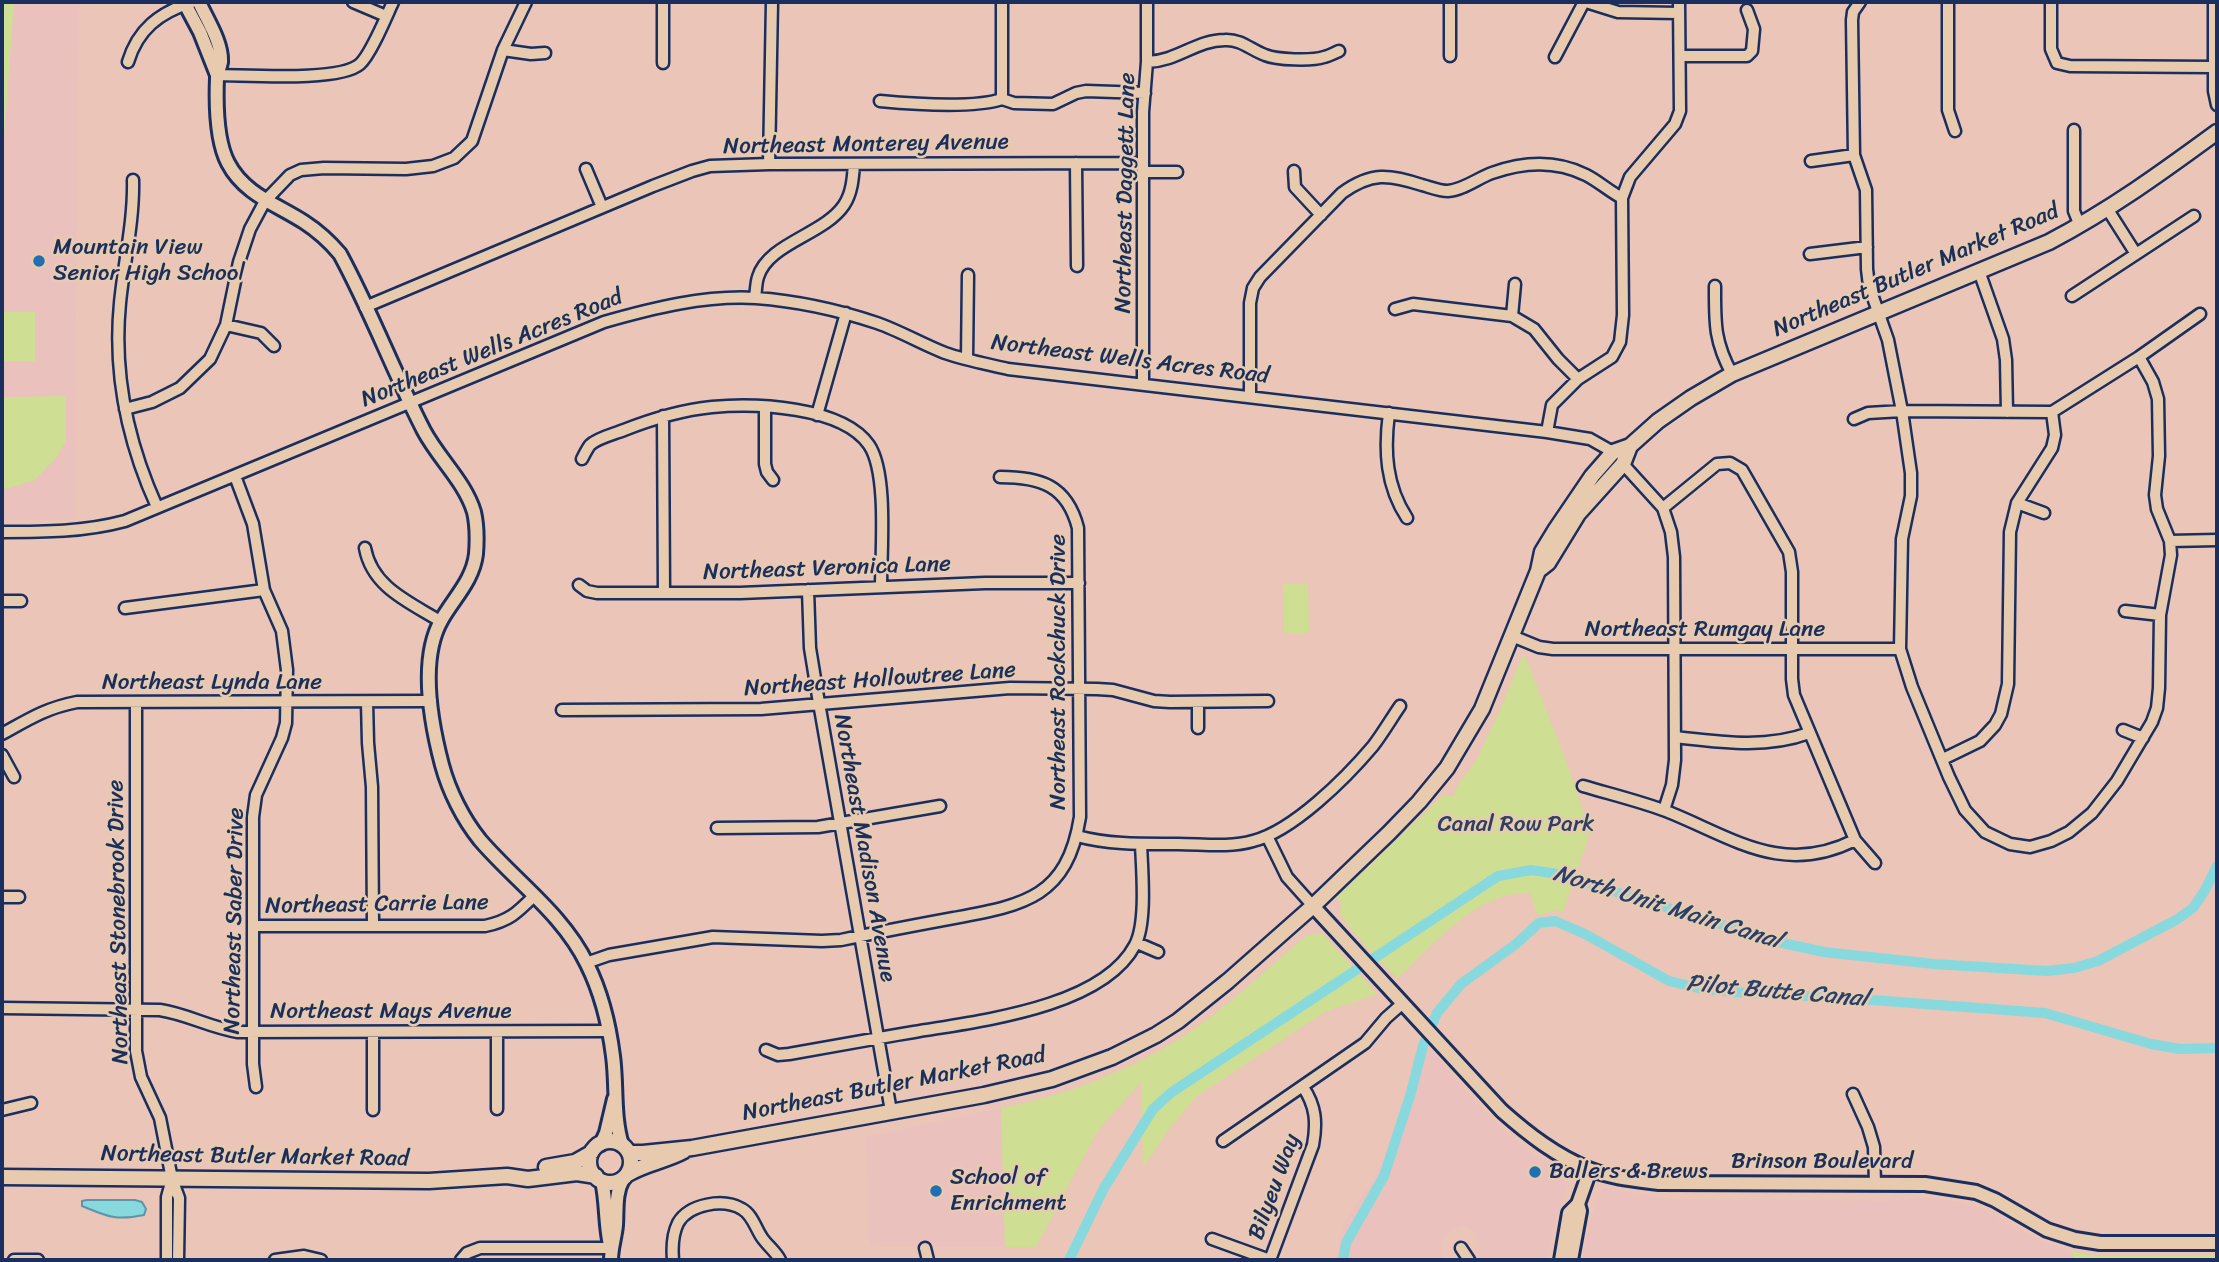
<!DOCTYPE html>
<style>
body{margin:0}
#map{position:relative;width:2219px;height:1262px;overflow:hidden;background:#eac5b8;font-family:Sriracha,sans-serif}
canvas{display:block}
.frame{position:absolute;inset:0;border:4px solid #1b2f5e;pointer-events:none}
</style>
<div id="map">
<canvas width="2219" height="1262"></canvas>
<div class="frame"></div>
</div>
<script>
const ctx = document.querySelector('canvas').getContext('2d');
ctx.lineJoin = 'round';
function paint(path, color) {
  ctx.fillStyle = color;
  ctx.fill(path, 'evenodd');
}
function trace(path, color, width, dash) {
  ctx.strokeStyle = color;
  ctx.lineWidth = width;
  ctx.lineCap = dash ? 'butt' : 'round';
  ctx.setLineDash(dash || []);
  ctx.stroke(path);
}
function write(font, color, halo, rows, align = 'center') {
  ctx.font = font + ' Sriracha,sans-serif';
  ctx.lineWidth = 5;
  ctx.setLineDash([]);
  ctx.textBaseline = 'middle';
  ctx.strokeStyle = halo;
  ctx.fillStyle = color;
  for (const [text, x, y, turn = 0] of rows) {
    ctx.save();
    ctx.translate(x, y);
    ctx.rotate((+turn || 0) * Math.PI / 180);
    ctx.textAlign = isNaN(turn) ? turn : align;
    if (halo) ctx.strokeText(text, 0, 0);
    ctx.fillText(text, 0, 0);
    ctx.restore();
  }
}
const built = new Path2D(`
 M2 2H79L74 520H2Z
 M1423 1039 1463 1089 1503 1130 1530 1152 1569 1176 1553 1229 1547 1260H1480L1478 1257 1479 1242 1475 1232 1463 1225 1453 1230 1444 1237 1441 1247 1443 1257 1447 1260H1336L1343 1224 1374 1179 1389 1148 1409 1089 1414 1061Z
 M1001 1108 1005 1247 870 1246 866 1137Z
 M1604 1188 1667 1199 1884 1201 1934 1198 1959 1202 1985 1210 2039 1240 2070 1251 2096 1256 2217 1255V1260H1582L1592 1215 1601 1191Z`);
const green = new Path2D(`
 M2 2H14L4 136 2 138Z
 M2 312H35V361H2Z
 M66 396V442L55 459 35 480 2 490V397Z
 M1283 584H1308L1309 633H1284Z
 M1525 656 1568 766 1586 820 1589 836 1563 913 1555 910 1538 916 1530 894C1479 889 1432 946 1398 978 1376 959 1357 938 1340 914L1341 902 1337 897 1442 796H1454C1457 779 1470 773 1477 759 1493 726 1508 692 1522 657Z
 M1322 933 1377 994 1325 1012 1197 1096 1170 1128 1143 1167 1141 1082 1098 1130 1036 1247H1005L1001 1108C1064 1096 1124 1073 1179 1039 1225 1010 1265 970 1307 935Z
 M2070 1251 2096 1256 2215 1255V1260H2075Z`);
const water = new Path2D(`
 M87 1200H135L142 1202 146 1209 144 1215C114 1221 107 1216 82 1206V1201Z`);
const canal = new Path2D(`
 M1069 1260 1104 1188 1130 1146 1153 1109 1172 1092 1498 876 1531 870 1558 874 1778 942 1824 952 1934 964 2047 971 2074 968 2098 961 2176 920 2193 908 2205 890 2217 866
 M1343 1260 1346 1243 1384 1176 1410 1096 1423 1046 1437 1013 1461 984 1516 944 1539 923 1555 921 1585 934 1669 981 1698 988 1732 992 1846 998 2045 1013 2151 1044 2180 1049 2217 1048`);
const minor = new Path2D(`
 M353 2 386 16
 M1002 2V99L1014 103 1053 104 1076 93 1086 91 1145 93
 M1450 2V56
 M1586 2 1618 12 1679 13
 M1860 2 1853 12 1852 20 1854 155 1866 190 1867 269 1869 286 1888 340 1902 411 1911 473V496L1902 539 1900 649 1912 687 1949 777 1965 810 1985 832 2010 844 2030 847 2051 841 2069 832 2092 813 2117 781 2152 722 2157 708 2159 688 2160 615 2171 555 2170 541 2157 509 2155 495 2159 456 2158 399 2153 382 2139 357
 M1948 2V110L1955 131
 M2051 2V49L2057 63 2070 66 2214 67
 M2214 2V91L2217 105
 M503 50 531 54 545 53
 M1680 56H1747L1752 51 1754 29 1747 10
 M1555 57 1584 2
 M128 62C138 29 159 13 192 2
 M1147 62C1178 61 1196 40 1225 40 1241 39 1251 50 1265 55 1277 60 1312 61 1324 57 1329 56 1334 53 1339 51
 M663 63V2
 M217 75C247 75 340 82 360 64 371 54 386 17 393 2
 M880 101C912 104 972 109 1002 99
 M2074 130V211L2080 226
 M1811 161 1854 155
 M1076 163 1077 266
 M769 164 772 2
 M586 169 602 207
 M1294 171 1295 187 1321 215
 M1143 172H1177
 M133 180C134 221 124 262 120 303 113 374 128 443 157 507
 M2108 210 2136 254
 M1810 254 1867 247
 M1979 271 2003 339 2006 360 2007 412
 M1715 286C1715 323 1714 341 1732 374
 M2072 296 2194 216
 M755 298C756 291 756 283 758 277 768 243 824 235 844 205 852 193 853 178 854 164
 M365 307 653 186 692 171 710 166 769 164 1143 163
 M1395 309 1413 304 1512 316 1534 329 1558 359 1578 379
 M1512 316 1515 284
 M226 325 261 333 274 346
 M967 359 968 275
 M1143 384V112L1147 62V2
 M1250 396V303L1253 288 1260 277 1342 193C1371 172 1389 174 1422 185 1430 187 1439 191 1448 191 1463 190 1478 178 1492 173 1523 162 1556 160 1586 175 1598 181 1609 191 1622 198
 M765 407V464L767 472 773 480
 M125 409 152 402 180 388 210 359 226 325 239 262 250 229 265 201 290 175 301 170 324 168 406 169 433 166 454 158 472 141 503 50 526 2
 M1389 413C1384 451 1386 486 1407 518
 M817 415 846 313
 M663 416 664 593
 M1854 419 1868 413 1902 411 2052 412 2139 357 2200 314
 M1547 432 1552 405 1578 379 1612 357 1620 342 1623 315 1622 198 1630 177 1675 124 1680 111 1679 2
 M582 459C584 455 587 449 590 445 597 438 614 434 624 430 652 419 682 410 712 407 754 403 842 406 869 445 888 473 881 551 881 587
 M1623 464 1663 508 1671 532 1674 557 1675 760 1672 785 1664 810
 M235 476 253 524 264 590 282 631 287 670 286 723 282 738 256 795 253 817V1064L256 1087
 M2017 503 2044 513
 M1663 508 1717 464 1730 463 1742 470 1789 552 1792 572V679L1794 695 1855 840 1875 863
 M2 532C44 532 84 532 125 521L604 322C653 308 705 295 756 298 797 301 838 310 877 323 900 331 922 344 945 353 965 360 987 364 1008 369L1547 432 1590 439 1613 452
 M2170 541 2217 540
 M365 548C372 587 409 602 440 621
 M579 585 587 591 597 593H740L985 583H1079
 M808 590 810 648 819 703 891 1111
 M2 601H21
 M125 608 264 590
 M2125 611 2160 615
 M1512 636 1539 647 1553 649H1900
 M136 702V1051L141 1077 160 1118 172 1179 179 1198 178 1260
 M367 702 368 743 372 787 373 925
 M562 710 761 709 1010 688 1097 689 1113 690 1154 701 1170 702 1268 701
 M1198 728V702
 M2123 730 2143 738
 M2 734C29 719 46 708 77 702L431 701
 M1675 737C1720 742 1766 749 1809 733
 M2 755 14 777
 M1943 759 1980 741 1995 725 2001 714 2008 684 2010 532 2017 503 2052 448 2055 435 2052 412
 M1583 786C1610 794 1639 801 1666 811 1732 837 1782 877 1855 840
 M717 828 818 827 940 806
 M1077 836C1110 845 1143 844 1178 844 1202 844 1229 848 1253 841 1293 831 1346 778 1373 746 1383 733 1391 719 1400 706
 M1267 836 1287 877 1313 906
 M2 897H19
 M253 926H485C509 921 517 913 534 896
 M1137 943 1158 952
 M586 963 609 955 713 937 822 941 841 940C879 932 916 925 954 918 1024 905 1067 898 1080 817L1078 528C1067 485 1040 477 1000 477
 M2 1008 160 1010C187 1014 211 1028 238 1032L609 1031
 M497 1032V1109
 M766 1050 778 1055 789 1054C830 1047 872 1039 914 1032 978 1021 1102 1008 1135 945 1147 923 1142 870 1141 844
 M1853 1094 1868 1127 1874 1147 1875 1184
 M2 1110 31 1103
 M373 1110V1032
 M1223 1141 1365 1043 1386 1018 1403 1003
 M1212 1239 1270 1260
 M925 1248 928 1260
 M1461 1248 1469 1260
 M14 1260H38
 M167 1260V1197L172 1179
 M275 1260 304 1256 321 1260
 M461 1260 467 1253 480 1248H611
 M673 1260C672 1248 672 1235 678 1223 689 1204 723 1198 742 1209 753 1215 756 1230 763 1239 769 1247 776 1252 780 1260
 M1270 1260 1313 1145C1317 1123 1316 1106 1303 1087`);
const tertiary = new Path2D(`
 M184 2 200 32 217 75
 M199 2C207 20 222 42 221 62 220 68 217 73 217 78 216 103 216 140 228 163 244 194 276 204 304 222 318 231 329 241 340 254 371 311 394 373 424 431 439 459 465 482 474 512 477 525 477 541 476 554 473 580 454 598 442 619 419 658 431 723 442 765 449 791 463 819 480 840 515 881 563 914 587 964 601 992 609 1024 613 1056 617 1085 613 1116 622 1145
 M1313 906 1502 1111C1528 1134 1556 1156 1589 1169 1611 1178 1636 1180 1659 1183L1925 1184 1976 1192 1995 1200 2047 1230 2075 1239 2100 1243H2217
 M601 1144 606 1133 614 1099
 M602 1181C607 1202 605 1223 610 1245
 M611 1260C611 1248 615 1237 616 1225 617 1209 615 1193 623 1179
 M1561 1260 1569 1213 1578 1204 1590 1170
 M1571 1260 1580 1211 1578 1204`);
const secondary = new Path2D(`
 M1539 570 1548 563 1578 514 1623 464 1630 446
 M589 1162a21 21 0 1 1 42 0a21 21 0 1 1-42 0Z
 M629 1153H643L692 1148 984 1095 1052 1079 1112 1057 1156 1035 1178 1021 1228 981 1313 906 1389 833 1419 802 1447 768 1482 709 1538 571 1542 552 1556 529 1592 476 1613 452 1630 446 1658 421 1691 398 1732 374 2049 242C2110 210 2161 173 2217 132
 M546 1167 575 1162 591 1153
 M628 1174C646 1163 666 1161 684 1151
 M2 1177 429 1181 507 1176 528 1179 577 1173 596 1176`);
const markers = [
 [39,261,7,"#1f6fb2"],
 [1535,1172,7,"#1f6fb2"],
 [936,1191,7,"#1f6fb2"]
];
const streetNames = [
 ["Northeast Monterey Avenue",866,145,-1],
 ["Northeast Daggett Lane",1126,193,-89],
 ["Northeast Butler Market Road",1916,271,-23],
 ["Northeast Wells Acres Road",492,349,-22],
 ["Northeast Wells Acres Road",1130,360,7],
 ["Northeast Veronica Lane",827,569,-2],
 ["Northeast Rumgay Lane",1705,630],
 ["Northeast Rockchuck Drive",1059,672,-90],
 ["Northeast Hollowtree Lane",880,680,-4],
 ["Northeast Lynda Lane",212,683],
 ["Northeast Madison Avenue",864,848,80],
 ["Northeast Carrie Lane",377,905,-1],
 ["Northeast Saber Drive",235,921,-89],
 ["Northeast Stonebrook Drive",119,922,-91],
 ["Northeast Mays Avenue",391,1012],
 ["Northeast Butler Market Road",894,1085,-11],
 ["Northeast Butler Market Road",255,1157,1],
 ["Brinson Boulevard",1822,1162],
 ["Bilyeu Way",1275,1187,-70]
];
const poiNames = [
 ["Mountain View",53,248],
 ["Senior High School",53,274],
 ["Ballers & Brews",1549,1172],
 ["School of",950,1178],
 ["Enrichment",950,1204]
];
const parkNames = [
 ["Canal Row Park",1516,825]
];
const waterNames = [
 ["North Unit Main Canal",1667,908,17],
 ["Pilot Butte Canal",1777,992,5]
];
paint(built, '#ebc1be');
paint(green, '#cede92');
paint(water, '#87d9dd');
trace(water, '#5c95aa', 2);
trace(canal, '#87d9dd', 10);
trace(minor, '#1b2f5e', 15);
trace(tertiary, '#1b2f5e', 18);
trace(secondary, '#1b2f5e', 19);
trace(minor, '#e8cbaf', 10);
trace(tertiary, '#e8cbaf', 12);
trace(secondary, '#e8cbaf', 14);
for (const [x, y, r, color] of markers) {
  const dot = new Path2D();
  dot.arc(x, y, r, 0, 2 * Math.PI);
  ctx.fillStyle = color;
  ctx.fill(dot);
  trace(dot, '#e8cbaf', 2.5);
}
write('23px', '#1b2f5e', '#e8cbaf', streetNames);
write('23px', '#1b2f5e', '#e8cbaf', poiNames, 'left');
write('23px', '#2d4063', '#e8cbaf', parkNames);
write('italic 24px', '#26406b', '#e8cbaf', waterNames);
</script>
